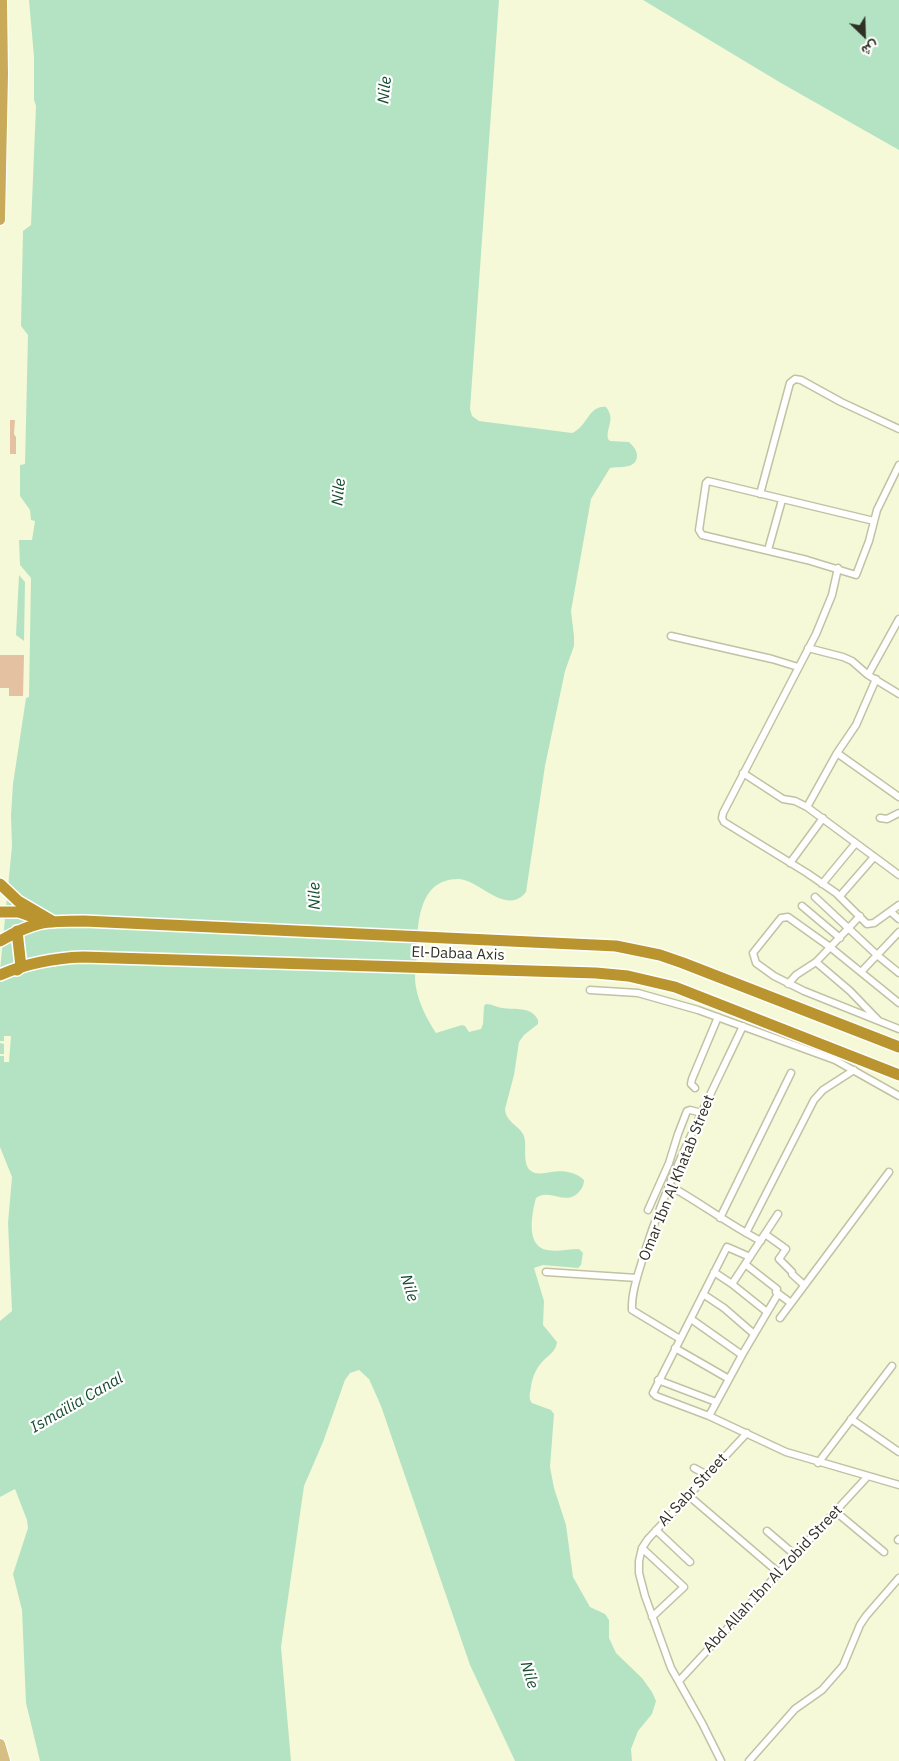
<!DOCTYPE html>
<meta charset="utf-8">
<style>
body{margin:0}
#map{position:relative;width:899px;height:1761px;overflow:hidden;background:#f6f9d8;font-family:"IBM Plex Sans",Vazirmatn,sans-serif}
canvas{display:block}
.north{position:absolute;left:839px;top:10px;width:50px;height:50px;-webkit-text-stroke:4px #fff;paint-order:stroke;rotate:156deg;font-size:14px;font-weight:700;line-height:20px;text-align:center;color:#2f2f23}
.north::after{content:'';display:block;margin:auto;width:18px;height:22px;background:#2f2f23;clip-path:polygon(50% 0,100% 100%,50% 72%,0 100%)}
</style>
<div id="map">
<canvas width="899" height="1761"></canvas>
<div class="north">ش</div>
</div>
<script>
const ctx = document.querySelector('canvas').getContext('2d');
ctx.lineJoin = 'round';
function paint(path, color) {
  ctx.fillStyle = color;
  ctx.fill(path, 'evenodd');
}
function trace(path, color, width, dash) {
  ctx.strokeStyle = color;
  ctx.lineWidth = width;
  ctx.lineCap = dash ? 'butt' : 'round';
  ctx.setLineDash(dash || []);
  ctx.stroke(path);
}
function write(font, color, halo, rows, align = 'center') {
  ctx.font = font + ' "IBM Plex Sans",sans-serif';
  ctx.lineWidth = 4.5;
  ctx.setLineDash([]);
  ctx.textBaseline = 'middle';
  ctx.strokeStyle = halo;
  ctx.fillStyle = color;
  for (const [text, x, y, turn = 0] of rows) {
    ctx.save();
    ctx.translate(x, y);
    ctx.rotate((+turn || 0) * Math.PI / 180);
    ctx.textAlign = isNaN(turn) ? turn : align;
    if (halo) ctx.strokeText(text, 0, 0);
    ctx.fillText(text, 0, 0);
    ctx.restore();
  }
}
const green = new Path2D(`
 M10 420H15L14 434 16 437V454H10Z
 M0 655H24L23 696H9V688H0Z`);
const water = new Path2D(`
 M29 0H499L470 409 472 416 479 421 572 433C588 427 588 405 606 407 616 420 606 426 608 439L610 441 629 442C633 446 637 450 637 456 636 470 619 466 610 468L591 499 571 611 574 636V646L565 671 545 766 526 892C506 917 479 879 458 879 417 879 417 928 417 957 416 966 414 978 416 987 418 1002 428 1021 436 1033L462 1025 465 1026 469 1032 481 1029 483 1024 484 1006 486 1004C492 1004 496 1007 502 1008 516 1010 531 1006 538 1020V1024L524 1035 519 1042 514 1075 505 1109C506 1122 517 1124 523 1134 529 1144 519 1168 535 1173 540 1174 546 1173 551 1172 563 1170 576 1172 584 1180 584 1186 581 1190 577 1194 564 1205 549 1188 536 1198 532 1213 525 1246 547 1250 557 1252 569 1249 579 1249L583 1253 581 1265 578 1268 543 1265 534 1268 544 1301 543 1325 557 1342C556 1351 549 1355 543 1361 536 1368 532 1378 531 1387 530 1394 528 1398 532 1403L551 1410 554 1414 550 1467 554 1488 566 1525 573 1577 590 1607 605 1614 609 1620V1638L616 1653 642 1678 652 1692 656 1701 652 1714 638 1731 631 1749 632 1761H515L470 1665 381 1406 369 1379 359 1370 350 1373 345 1380 323 1442 304 1486 281 1647 291 1761H40L26 1703 22 1610 13 1574 28 1528 27 1520 15 1489 0 1497V1321L12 1311 8 1223 12 1177 0 1147V970L12 846 11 815 13 784 26 698 29 697 31 578 20 565 19 540H32L35 521 31 520 30 510 20 496V465L25 464 28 335 21 326 23 231 31 225 36 106 34 100V57Z
 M643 0H899V150L781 83Z
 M19 575 25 582 24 641 16 635Z`);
const pier = new Path2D(`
 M4 1036H11L9 1062H4V1056H0V1054H4V1044L0 1043V1041H4Z`);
const minor = new Path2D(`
 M760 494 790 383 795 379 801 380 841 402 899 429
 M874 521 708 481 706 483 699 530 702 535 807 560 856 575 869 541 877 510 899 465
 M768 550 782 500
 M838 568 832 595 816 634 723 813 722 818 724 822 807 873 836 893 867 924 874 923 899 905
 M671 636 772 659 798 667
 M808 648 843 657 852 661 868 675 899 694
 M868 675 899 619
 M876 679 856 725 837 753 899 797
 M743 773 783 799 795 801 807 807 899 875
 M807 807 837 753
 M880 818 887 819 899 813
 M790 863 823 818
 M822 884 855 844
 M840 896 874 857
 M815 897 877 955 899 973
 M802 906 840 938
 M891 912 899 919
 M816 962 850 991 878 1020
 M861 972 899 932
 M788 984 796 975 816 962 860 916
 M590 990 638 993 698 1010 835 1060 899 1096
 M899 1003 830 947 788 917 781 918 753 953 756 963 774 976 804 991 899 1029
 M695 1088 691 1084 692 1079 718 1017
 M670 1186C701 1203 729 1225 761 1241
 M648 1210 669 1163 678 1134 687 1111 690 1110 702 1113
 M720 1218 791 1073
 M746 1233 814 1100 823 1090 854 1070
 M765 1234 786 1249 779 1259 792 1272V1274L804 1285
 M750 1257 727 1247 653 1393 656 1396 709 1416 786 1452 899 1485
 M745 1264 777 1289 776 1292 791 1303
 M546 1272 637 1278
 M714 1272 732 1284 767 1312
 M732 1284 778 1214
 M703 1294 724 1308 754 1334
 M780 1318 889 1172
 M691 1319 742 1355
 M680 1339 632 1310C631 1291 640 1269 645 1251 670 1173 708 1100 743 1026
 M675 1348 729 1379
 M658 1380 716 1402
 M709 1416 742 1355 778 1294
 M851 1419 899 1452
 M818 1463 892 1366
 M694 1468 707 1475
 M689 1496 779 1573
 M836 1512 884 1552
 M656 1530 690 1562
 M767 1531 795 1555
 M898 1540 899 1539
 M642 1548 684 1587 652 1617
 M679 1681 868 1476
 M721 1761 702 1723 671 1668 645 1596 639 1573V1561L642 1548 648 1539 747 1433
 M749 1761 795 1709 822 1690 843 1666 860 1625 866 1616 899 1578`);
const primary = new Path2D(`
 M0 1744 5 1761`);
const trunk = new Path2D(`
 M0 220 3 74 2 0`);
const motorway = new Path2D(`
 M0 884 18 901 52 921
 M0 912H19L33 917
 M0 941C35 921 44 921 84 921L616 946 660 955 683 963 899 1047
 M17 970 21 967 17 931
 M0 975C27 963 54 958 83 957L596 973 628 976 675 987 899 1075`);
const streetNames = [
 ["El-Dabaa Axis",458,954,2],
 ["Omar Ibn Al Khatab Street",677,1178,-68],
 ["Al Sabr Street",693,1490,-47],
 ["Abd Allah Ibn Al Zobid Street",773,1579,-47]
];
const waterNames = [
 ["Nile",385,90,-84],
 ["Nile",339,492,-84],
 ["Nile",315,896,-91],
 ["Nile",409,1288,73],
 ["Ismaïlia Canal",77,1403,-30],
 ["Nile",529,1675,73]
];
paint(green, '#e4c2a1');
paint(water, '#b4e3c4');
paint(pier, '#f6f9d8');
trace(minor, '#c0c2a3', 9);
trace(primary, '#fff', 12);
trace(trunk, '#fff', 12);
trace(motorway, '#fff', 14);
trace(minor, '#fff', 6);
trace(primary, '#d6bf82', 10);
trace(trunk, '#c8aa58', 10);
trace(motorway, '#ba952f', 11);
write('15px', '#2f2f23', '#fff', streetNames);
write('italic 16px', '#154b2e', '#fff', waterNames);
</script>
